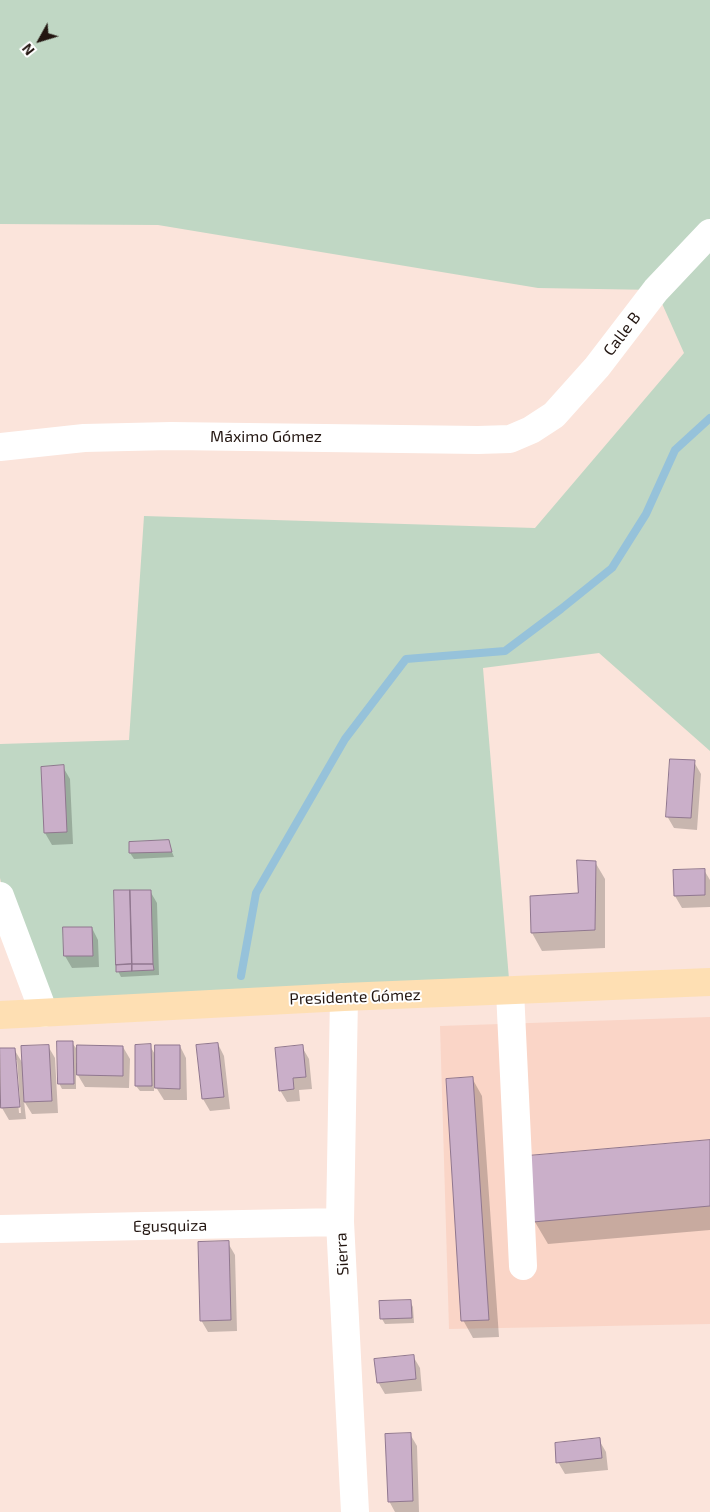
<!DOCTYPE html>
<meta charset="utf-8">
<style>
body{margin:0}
#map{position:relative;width:710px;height:1512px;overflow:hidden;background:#fbe4db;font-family:"Exo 2",sans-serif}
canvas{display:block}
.north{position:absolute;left:15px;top:15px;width:50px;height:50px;-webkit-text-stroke:4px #fff;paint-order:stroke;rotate:231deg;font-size:14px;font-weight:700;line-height:20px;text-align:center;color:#231611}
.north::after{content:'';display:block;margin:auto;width:18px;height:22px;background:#231611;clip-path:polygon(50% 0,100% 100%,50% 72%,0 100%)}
</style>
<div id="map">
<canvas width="710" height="1512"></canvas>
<div class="north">N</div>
</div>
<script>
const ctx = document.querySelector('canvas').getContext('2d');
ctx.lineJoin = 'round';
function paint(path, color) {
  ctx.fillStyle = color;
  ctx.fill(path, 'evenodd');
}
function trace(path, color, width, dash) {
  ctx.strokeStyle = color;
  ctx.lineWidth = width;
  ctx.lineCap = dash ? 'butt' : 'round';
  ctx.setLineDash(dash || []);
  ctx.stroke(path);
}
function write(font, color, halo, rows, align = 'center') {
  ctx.font = font + ' "Exo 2",sans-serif';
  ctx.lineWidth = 4;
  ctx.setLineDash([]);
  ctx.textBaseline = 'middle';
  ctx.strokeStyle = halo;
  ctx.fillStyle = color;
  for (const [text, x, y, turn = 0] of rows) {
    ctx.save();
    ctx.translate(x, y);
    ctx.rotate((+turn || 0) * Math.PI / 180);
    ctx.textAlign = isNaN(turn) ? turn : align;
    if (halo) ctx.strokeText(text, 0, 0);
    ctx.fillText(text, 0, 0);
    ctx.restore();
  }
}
const built = new Path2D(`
 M710 1017V1324L449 1329 440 1026Z`);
const green = new Path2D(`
 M0 0H710V751L599 653 483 668 510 991 33 1014 0 878V744L129 740 144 516 535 528 684 353 656 290 538 288 158 225 0 224Z`);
const shadow = new Path2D(`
 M694 762 701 774 697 830 674 828 667 816Z
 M63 767 70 779 73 844 52 845 45 833Z
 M168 842 174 857 134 859 130 853V844Z
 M595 862 605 879V948L542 951 532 933 531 897 580 894Z
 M704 870 710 880V907L682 908 675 896Z
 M150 891 157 903 159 975 121 977 118 971Z
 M92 928 98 940 99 967 72 968 65 956Z
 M72 1043 76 1048V1063L123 1047 130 1059 129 1088 85 1087 76 1072V1089H62L59 1083Z
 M218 1044 224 1056 230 1109 210 1111 203 1099Z
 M48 1046 55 1058 58 1113 32 1114 24 1101 26 1119 9 1120 2 1108 0 1050 14 1049 23 1064ZM15 1060H17L21 1113H19Z
 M150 1046 156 1056 180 1046 186 1058 187 1100H164L154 1084V1091H140L136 1086Z
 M302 1047 309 1059 312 1089 299 1090 300 1101 287 1102 280 1090Z
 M472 1078 482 1096 499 1337 473 1338 463 1320Z
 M710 1141V1230L548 1244 535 1222 529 1157Z
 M228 1243 235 1255 237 1331 208 1332 201 1320Z
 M410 1301 413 1307 414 1323 385 1324 382 1319Z
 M413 1356 420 1368 422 1391 385 1394 378 1382Z
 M410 1434 417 1446 419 1512H395L389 1501Z
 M599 1440 606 1452 608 1470 565 1474 558 1462Z`);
const stream = new Path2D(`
 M241 976 256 893 345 739 406 659 505 651 561 609 612 568 646 514 675 450 710 418`);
const building = new Path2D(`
 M670 759 695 760 691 818 666 817Z
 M64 765 67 832 44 833 41 767Z
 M169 840 172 852 129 853V842Z
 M577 860 596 861 595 930 531 933 530 896 578 893Z
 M705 869V895L674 896 673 870Z
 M114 890H130L132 964 116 965Z
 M130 890H151L153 964H132Z
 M63 927H92L93 956H64Z
 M132 964H153L154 970 132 971Z
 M132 964V971L116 972V965Z
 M57 1041H73L74 1084H58Z
 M218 1043 224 1097 202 1099 196 1045Z
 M151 1044 152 1086H135V1045Z
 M49 1045 52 1101 24 1102 21 1046Z
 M77 1045 123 1046V1076L77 1075Z
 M155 1045H180V1089L155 1088Z
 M303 1045 306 1077 293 1078 294 1089 279 1091 275 1048Z
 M0 1048H15L20 1107 1 1108Z
 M473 1077 489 1320 461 1321 446 1079Z
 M710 1140V1206L533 1222 527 1156Z
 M229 1241 231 1320 200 1321 198 1242Z
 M411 1300 412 1318 380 1319 379 1301Z
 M414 1355 416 1379 377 1383 374 1359Z
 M411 1433 413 1501 388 1502 385 1434Z
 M600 1438 602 1458 556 1463 555 1443Z`);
const minor = new Path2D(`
 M0 447 84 438 171 436 478 440 510 439 531 430 554 415 597 367 656 290 710 233
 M0 896 44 1013
 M510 991 523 1266
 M344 997 340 1222 355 1512
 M0 1229 340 1222`);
const major = new Path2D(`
 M0 1015 344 997 710 982`);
const streetNames = [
 ["Calle B",622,334,-53],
 ["Máximo Gómez",266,437],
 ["Presidente Gómez",355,997,-2],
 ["Egusquiza",170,1226,-1],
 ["Sierra",342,1254,-93]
];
paint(built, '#fad5c7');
paint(green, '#c0d7c4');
paint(shadow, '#0003');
trace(stream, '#96c2da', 8);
paint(building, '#caafc9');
trace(building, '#90778f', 1);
trace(minor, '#fff', 28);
trace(major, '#fedfb3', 28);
write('16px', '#231611', '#fff', streetNames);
</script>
